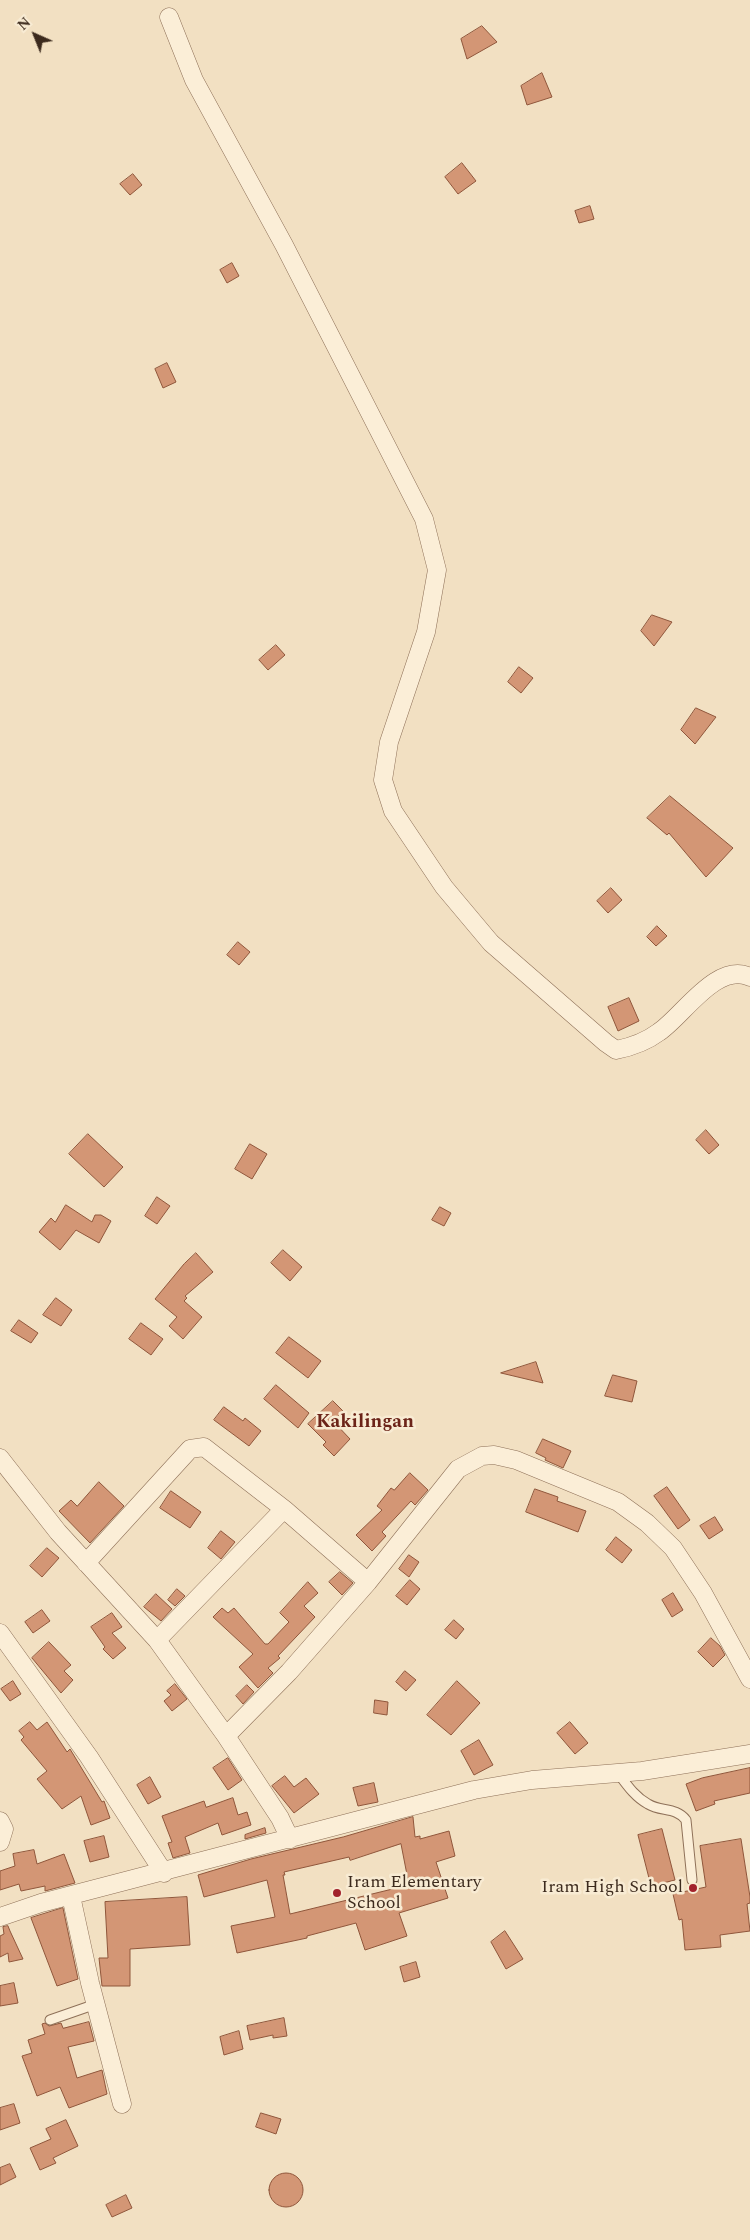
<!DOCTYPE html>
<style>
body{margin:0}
#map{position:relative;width:750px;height:2240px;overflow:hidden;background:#f2e0c2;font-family:Spectral,serif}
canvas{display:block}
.north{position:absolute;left:10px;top:10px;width:50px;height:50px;-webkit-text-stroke:4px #f8ebd3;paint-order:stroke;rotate:316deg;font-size:14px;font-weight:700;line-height:20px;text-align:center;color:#3c2a1d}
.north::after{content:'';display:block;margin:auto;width:18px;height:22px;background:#3c2a1d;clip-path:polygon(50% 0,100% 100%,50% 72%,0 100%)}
</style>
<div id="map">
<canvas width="750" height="2240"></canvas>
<div class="north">N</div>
</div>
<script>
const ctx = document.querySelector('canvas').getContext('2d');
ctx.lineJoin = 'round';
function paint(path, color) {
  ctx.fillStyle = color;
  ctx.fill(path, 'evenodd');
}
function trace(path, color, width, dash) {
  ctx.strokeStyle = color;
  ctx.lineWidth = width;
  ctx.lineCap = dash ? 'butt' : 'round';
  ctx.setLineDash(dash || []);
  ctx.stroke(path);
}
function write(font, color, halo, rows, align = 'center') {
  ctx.font = font + ' Spectral,serif';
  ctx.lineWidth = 5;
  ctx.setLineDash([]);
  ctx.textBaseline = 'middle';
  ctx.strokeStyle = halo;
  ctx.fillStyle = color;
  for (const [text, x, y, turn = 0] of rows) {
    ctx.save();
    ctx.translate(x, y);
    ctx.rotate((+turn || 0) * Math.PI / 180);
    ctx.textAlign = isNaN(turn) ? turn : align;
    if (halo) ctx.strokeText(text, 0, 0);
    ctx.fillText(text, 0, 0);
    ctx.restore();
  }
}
const building = new Path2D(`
 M482 26 497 42 467 59 461 39Z
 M542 73 552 97 527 105 521 86Z
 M462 163 476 181 458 194 445 177Z
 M133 174 142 185 130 195 120 184Z
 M590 206 594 219 579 223 575 211Z
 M232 263 239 276 227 283 220 270Z
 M167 363 176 382 163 388 155 369Z
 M652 615 672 622 654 646 641 631Z
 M276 645 285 655 268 670 259 660Z
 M519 667 533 678 521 693 508 682Z
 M696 708 716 717 695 744 681 730Z
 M670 796 733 848 706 877 669 833 667 835 647 818Z
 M611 888 622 900 608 913 597 901Z
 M657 926 667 936 656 946 647 937Z
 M238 942 250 952 239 965 227 955Z
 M629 998 639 1021 618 1031 608 1007Z
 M706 1130 719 1145 709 1154 696 1140Z
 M88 1134 123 1167 104 1187 69 1154Z
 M250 1144 267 1154 252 1179 235 1169Z
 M157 1197 170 1206 157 1224 145 1216Z
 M66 1205 92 1222 95 1215H101L111 1221 99 1243 76 1230 60 1250 39 1232 51 1218 55 1222Z
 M440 1207 451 1213 444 1226 432 1220Z
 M283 1250 302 1267 290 1281 271 1263Z
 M196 1253 213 1272 185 1296 187 1298 184 1301 202 1317 183 1339 169 1326 177 1317 155 1299 184 1264Z
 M56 1298 72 1310 61 1326 43 1315Z
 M19 1320 38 1333 31 1343 11 1331Z
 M141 1323 163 1339 151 1355 129 1339Z
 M289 1337 321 1361 308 1378 276 1353Z
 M536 1362 543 1383 501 1373Z
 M613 1375 637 1381 632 1402 605 1396Z
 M276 1385 309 1413 298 1428 264 1399Z
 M333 1401 343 1411 333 1421 350 1439 334 1456 323 1445 326 1442 308 1424Z
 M224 1407 243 1421 245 1418 261 1431 249 1446 214 1420Z
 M543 1439 571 1451 563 1468 545 1460 546 1458 536 1453Z
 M410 1473 428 1490 415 1505 411 1501 382 1532 386 1536 372 1551 356 1535 382 1510 377 1506 391 1488 394 1490Z
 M99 1482 124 1506 90 1543 59 1511 71 1500 77 1506Z
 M667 1487 690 1520 678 1529 654 1496Z
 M535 1489 558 1497 557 1501 586 1511 578 1532 526 1512Z
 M171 1491 201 1512 190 1528 160 1508Z
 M715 1517 723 1530 709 1539 700 1526Z
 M221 1531 235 1542 221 1559 208 1548Z
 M616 1537 632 1550 622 1563 606 1550Z
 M47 1548 59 1558 42 1577 30 1566Z
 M409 1555 419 1562 409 1577 399 1569Z
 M340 1572 353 1583 342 1595 329 1582Z
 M410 1580 420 1589 407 1605 396 1596Z
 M308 1582 318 1593 304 1606 315 1617 278 1656 280 1658 268 1668 273 1673 258 1688 239 1667 253 1654 213 1617 222 1608 228 1613 234 1608 265 1644H268L289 1622 280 1613Z
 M177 1589 185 1596 175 1606 168 1600Z
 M673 1593 683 1610 672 1617 662 1600Z
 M156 1594 172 1609 161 1621 144 1607Z
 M42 1610 50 1621 33 1633 25 1622Z
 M112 1613 122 1627 112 1633 126 1648 113 1659 103 1649 105 1647 91 1627Z
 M454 1620 464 1629 456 1639 445 1630Z
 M711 1638 720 1646 725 1655 713 1667 698 1652Z
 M49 1642 71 1665 64 1671 73 1680 61 1693 32 1658Z
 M405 1671 416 1680 406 1691 396 1682Z
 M13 1681 21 1694 10 1701 1 1689Z
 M457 1681 480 1703 451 1735 427 1715Z
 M175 1684 187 1699 172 1711 164 1701 171 1695 167 1691Z
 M247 1685 254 1692 243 1704 236 1696Z
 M375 1700 388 1702 387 1715 374 1713Z
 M30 1722 37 1730 47 1722 67 1752 70 1749 102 1802 104 1801 110 1818 91 1825 81 1796 62 1809 37 1779 47 1771 21 1740 24 1737 19 1731Z
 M570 1722 588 1743 575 1754 557 1733Z
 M479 1740 493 1765 474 1775 461 1751Z
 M228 1758 242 1780 228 1790 213 1768Z
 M750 1768V1793L714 1801 715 1804 696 1811 686 1784 702 1778Z
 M285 1776 294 1787 306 1778 319 1794 294 1813 272 1786Z
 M150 1777 161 1797 148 1804 137 1785Z
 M374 1783 378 1802 358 1806 353 1788Z
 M233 1798 238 1815 247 1812 251 1825 222 1835 218 1823 185 1837 190 1853 173 1858 168 1843 172 1842 162 1816 204 1801 206 1807Z
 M413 1817 415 1837 420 1836V1839L449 1831 455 1856 436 1862 448 1898 399 1913 407 1936 365 1950 356 1923 307 1936V1938L237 1953 231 1926 275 1917 267 1880 204 1897 198 1875 251 1859 343 1837ZM401 1844 409 1885 290 1914 283 1875H285L284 1872 349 1857 350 1860Z
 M265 1828 266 1833 245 1839V1835Z
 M662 1829 675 1880 651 1886 638 1835Z
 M104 1836 109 1857 90 1862 84 1841Z
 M741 1839 750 1897V1903L747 1904 750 1931 720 1935 721 1947 685 1950 682 1919 679 1920 673 1894 706 1887 700 1846Z
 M34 1850 37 1864 64 1854 75 1883 45 1891V1886L21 1891 19 1884 0 1890V1871L15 1866 13 1854Z
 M187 1897 190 1945 130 1949V1986H102L99 1958H108L105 1902Z
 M63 1908 78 1979 57 1986 31 1918Z
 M8 1926 10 1931 23 1959 9 1962 8 1953 0 1957V1936L4 1934 3 1927Z
 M505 1931 523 1959 506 1969 491 1942Z
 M416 1962 420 1977 404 1982 400 1967Z
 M14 1983 18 2003 0 2006V1986Z
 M284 2018 287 2036 273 2038V2035L250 2040 247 2026Z
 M89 2022 94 2041 68 2047 77 2078 102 2070 107 2094 69 2108 60 2087 37 2096 22 2056 32 2053 28 2040 45 2034 42 2024 45 2023 49 2026 61 2023 63 2028Z
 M239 2031 243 2049 224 2055 220 2037Z
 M14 2104 20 2123 0 2130V2108Z
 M261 2113 281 2119 276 2134 256 2127Z
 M66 2120 78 2146 53 2158 56 2163 40 2170 30 2148 51 2139 46 2129Z
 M10 2164 16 2177 0 2185V2168Z
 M269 2190a17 17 0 1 1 34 0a17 17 0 1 1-34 0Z
 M126 2195 132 2208 112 2217 106 2205Z`);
const lane = new Path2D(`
 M618 1773C627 1785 635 1797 648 1804 661 1812 676 1807 686 1820L692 1880
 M50 2020 96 2004`);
const street = new Path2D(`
 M169 17 194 80 284 245 424 519 437 570 426 632 389 742 383 780 393 811 444 887 491 943 606 1043 616 1050C631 1047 647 1041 659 1032 683 1016 717 961 750 977
 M0 1458 58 1532 157 1640 226 1736 280 1818 290 1839
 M86 1563 190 1449 204 1447 284 1509 368 1582
 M0 1633 89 1757 164 1873
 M157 1640 284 1509
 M226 1736 289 1672 368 1582 458 1469 482 1456 494 1455 516 1460 618 1502 647 1523 673 1548 703 1593 750 1679
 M0 1821 4 1829 0 1842
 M71 1896 90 1983 122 2104
 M0 1917 41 1903 474 1790 532 1780 642 1771 750 1754`);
const markers = [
 [693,1888,5,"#a2222c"],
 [337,1893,5,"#a2222c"]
];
const poiNames = [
 ["Iram Elementary",347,1883],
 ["School",347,1904],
 ["Iram High School",683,1888,"right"]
];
const neighbourhoodNames = [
 ["Kakilingan",365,1423]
];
paint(building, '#d39675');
trace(building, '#8f563b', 1);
trace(lane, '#8e7058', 11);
trace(street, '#8e7058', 19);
trace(lane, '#fbeed7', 9);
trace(street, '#fbeed7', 18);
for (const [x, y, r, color] of markers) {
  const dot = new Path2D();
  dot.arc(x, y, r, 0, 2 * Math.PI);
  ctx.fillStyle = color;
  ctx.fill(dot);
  trace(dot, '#f8ebd3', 2);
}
write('18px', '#3c2a1d', '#f8ebd3', poiNames, 'left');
write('bold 19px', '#6c2419', '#f8ebd3', neighbourhoodNames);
</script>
